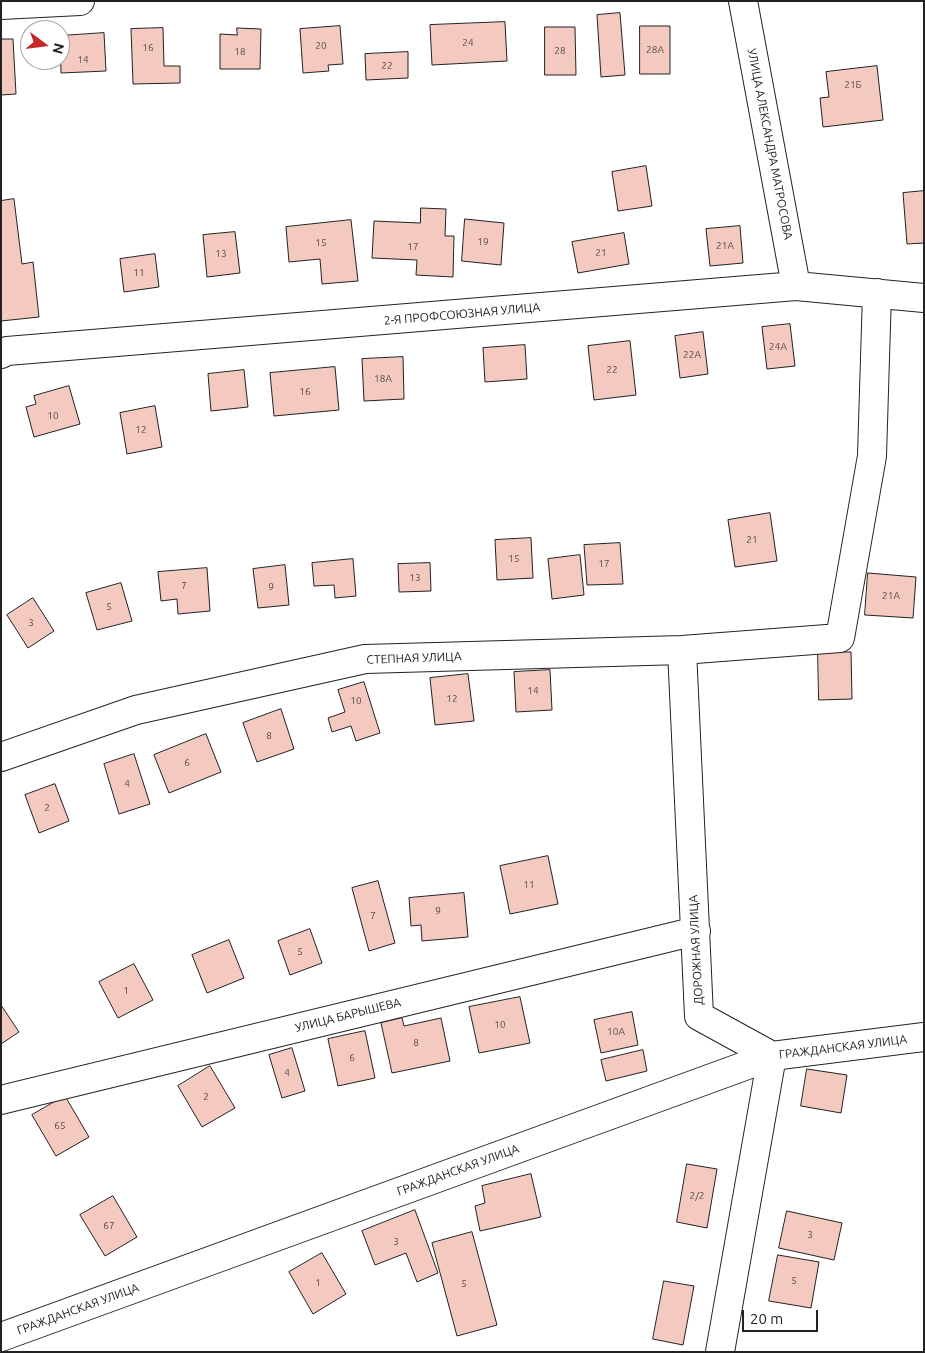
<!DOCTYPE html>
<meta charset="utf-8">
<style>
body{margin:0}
#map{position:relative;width:925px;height:1353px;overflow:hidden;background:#fff;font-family:Ubuntu,sans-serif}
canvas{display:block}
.frame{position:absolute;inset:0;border:2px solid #222;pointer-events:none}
.north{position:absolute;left:20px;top:20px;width:50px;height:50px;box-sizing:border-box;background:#fff;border:1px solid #a7a7a7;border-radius:50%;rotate:105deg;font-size:14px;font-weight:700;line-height:20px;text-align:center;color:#222}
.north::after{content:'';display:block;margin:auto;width:18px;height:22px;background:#c62828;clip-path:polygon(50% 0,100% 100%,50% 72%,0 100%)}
.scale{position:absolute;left:742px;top:1310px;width:76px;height:22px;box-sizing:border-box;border:2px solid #222;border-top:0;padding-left:6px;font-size:15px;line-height:18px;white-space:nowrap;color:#222;-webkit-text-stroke:4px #fff;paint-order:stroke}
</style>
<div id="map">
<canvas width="925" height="1353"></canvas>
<div class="frame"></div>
<div class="north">N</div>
<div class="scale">20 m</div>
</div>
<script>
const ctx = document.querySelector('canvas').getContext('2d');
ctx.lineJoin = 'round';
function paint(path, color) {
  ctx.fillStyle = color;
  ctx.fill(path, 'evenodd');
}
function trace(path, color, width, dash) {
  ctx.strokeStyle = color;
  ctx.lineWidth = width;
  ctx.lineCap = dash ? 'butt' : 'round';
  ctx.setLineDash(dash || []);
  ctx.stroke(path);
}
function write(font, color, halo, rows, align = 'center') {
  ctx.font = font + ' Ubuntu,sans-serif';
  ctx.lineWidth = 4;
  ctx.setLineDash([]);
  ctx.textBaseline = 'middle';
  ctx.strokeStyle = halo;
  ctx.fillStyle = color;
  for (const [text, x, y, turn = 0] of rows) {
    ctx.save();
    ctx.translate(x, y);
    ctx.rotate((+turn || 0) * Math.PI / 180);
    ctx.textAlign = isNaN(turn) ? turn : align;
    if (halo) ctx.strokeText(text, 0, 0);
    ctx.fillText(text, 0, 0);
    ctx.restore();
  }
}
const building = new Path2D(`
 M620 13 625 75 601 77 597 15Z
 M505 22 507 61 432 65 430 25Z
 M340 26 343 64 328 65 329 71 303 73 300 29Z
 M640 26H670V74H640Z
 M545 27H575L576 75H545Z
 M163 28 164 66H180V83L133 84 131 29Z
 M237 28 261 29 260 69H220V34L237 35Z
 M104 33 106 71 61 73 60 36Z
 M1 39H13L16 94 1 95Z
 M408 52V78L366 80 365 54Z
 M877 66 883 120 823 127 820 98 829 97 826 72Z
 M646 166 652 206 618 211 612 172Z
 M924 191V243L907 244 903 193Z
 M14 199 22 264 33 262 39 317 1 321V201Z
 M421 208 446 209 445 236H454L453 277 416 275 417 260 372 258 374 221 420 223Z
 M465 219 504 223 501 265 462 261Z
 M351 220 358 281 322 284 320 259 289 262 286 227Z
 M740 226 743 263 710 266 706 229Z
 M235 232 240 273 207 277 203 235Z
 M624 233 629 264 578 273 572 242Z
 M155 254 159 287 124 292 120 259Z
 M790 324 795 366 767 369 762 327Z
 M703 332 708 374 680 378 675 336Z
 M630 341 636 395 594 400 588 346Z
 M525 345 527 379 485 382 483 348Z
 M403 357 404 399 364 401 362 359Z
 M335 367 339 410 274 416 270 373Z
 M244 370 248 407 211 411 208 374Z
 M69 386 80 424 34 437 26 407 36 404 34 396Z
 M155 406 162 447 127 454 120 413Z
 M770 513 777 561 735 567 728 520Z
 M531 538 533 578 497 580 495 540Z
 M620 543 623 584 587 585 584 545Z
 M580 555 584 595 552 599 548 559Z
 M353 559 356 596 335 598 334 585 314 586 312 563Z
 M430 563 431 591 399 592 398 564Z
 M285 565 289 605 258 608 253 569Z
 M207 568 210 611 178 614 177 599 161 601 158 572Z
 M868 573 916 577 913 618 865 615Z
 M121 583 132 621 97 630 86 593Z
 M33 598 54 631 28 648 7 615Z
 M818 652H851L852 699 819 700Z
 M550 670 552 710 516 712 514 672Z
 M468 674 474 721 435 725 430 678Z
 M364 682 380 733 356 741 351 726 332 732 328 718 345 712 338 690Z
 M281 709 294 749 257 762 243 723Z
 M206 734 221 772 169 793 154 755Z
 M134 754 150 804 119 814 104 764Z
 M55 784 69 821 39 833 25 795Z
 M548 856 558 904 510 914 500 866Z
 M378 881 395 943 369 951 352 888Z
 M464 893 468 937 422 941 421 925 411 926 409 898Z
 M310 929 322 963 290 975 278 941Z
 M229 940 244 978 207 993 192 955Z
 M134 964 153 1000 118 1018 99 982Z
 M520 997 530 1043 479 1053 469 1007Z
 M1 1005 19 1032 1 1044Z
 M632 1012 638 1045 601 1053 594 1020Z
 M402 1018 404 1026 441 1018 450 1061 392 1073 381 1023Z
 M365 1031 375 1078 338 1086 328 1039Z
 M292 1048 305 1091 282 1098 269 1055Z
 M643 1050 647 1071 606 1081 601 1060Z
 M210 1066 235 1108 202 1127 178 1086Z
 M807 1069 847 1075 841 1113 801 1106Z
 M65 1096 89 1137 56 1156 32 1115Z
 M687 1164 717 1169 707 1228 677 1222Z
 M531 1174 541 1217 480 1231 475 1206 485 1203 482 1186Z
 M113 1196 137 1237 105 1256 80 1215Z
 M415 1210 438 1273 417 1282 406 1253 375 1265 362 1231Z
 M787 1211 842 1223 834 1260 779 1248Z
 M472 1232 497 1325 457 1336 432 1243Z
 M322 1253 346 1294 313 1314 289 1272Z
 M778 1255 819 1262 811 1308 769 1301Z
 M664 1281 694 1286 683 1345 653 1339Z`);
const minor = new Path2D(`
 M743 1 796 286
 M1 5 80 1
 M1 354 7 351 796 286 924 298
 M682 650 699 1016 772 1056 720 1352
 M1 757 136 710 365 659 682 650 840 638 872 456 877 293
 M1 1100 696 931
 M1 1337 772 1056 924 1037`);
const numberNames = [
 ["24",468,43],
 ["20",321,46],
 ["16",148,48],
 ["28А",655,50],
 ["28",560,51],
 ["18",240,52],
 ["14",83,60],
 ["22",387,66],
 ["21Б",853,85],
 ["19",483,242],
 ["15",321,243],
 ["21А",725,246],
 ["17",413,247],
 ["21",601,253],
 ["13",221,254],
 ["11",139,273],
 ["24А",778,347],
 ["22А",692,355],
 ["22",612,370],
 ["18А",383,379],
 ["16",305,392],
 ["10",53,416],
 ["12",141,430],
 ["21",752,540],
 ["15",514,559],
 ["17",604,564],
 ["13",415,578],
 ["7",184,586],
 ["9",271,587],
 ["21А",891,596],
 ["5",109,607],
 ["3",31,623],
 ["14",533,691],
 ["12",452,699],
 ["10",356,701],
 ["8",269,736],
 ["6",187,763],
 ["4",127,784],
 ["2",47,808],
 ["11",529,885],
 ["9",438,911],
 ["7",373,916],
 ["5",300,952],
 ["1",126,991],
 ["10",500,1025],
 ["10А",616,1032],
 ["8",416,1043],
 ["6",352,1058],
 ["4",287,1073],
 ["2",206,1097],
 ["65",60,1126],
 ["2/2",697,1196],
 ["67",109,1226],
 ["3",810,1235],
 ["3",396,1242],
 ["5",794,1281],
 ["1",318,1283],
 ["5",464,1284]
];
const streetNames = [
 ["УЛИЦА АЛЕКСАНДРА МАТРОСОВА",770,144,79],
 ["2-Я ПРОФСОЮЗНАЯ УЛИЦА",462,314,-5],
 ["СТЕПНАЯ УЛИЦА",414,658,-2],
 ["ДОРОЖНАЯ УЛИЦА",696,950,-93],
 ["УЛИЦА БАРЫШЕВА",348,1015,-14],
 ["ГРАЖДАНСКАЯ УЛИЦА",843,1047,-7],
 ["ГРАЖДАНСКАЯ УЛИЦА",458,1170,-20],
 ["ГРАЖДАНСКАЯ УЛИЦА",78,1309,-20]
];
paint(building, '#f3c9c0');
trace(building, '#222', 1);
trace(minor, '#222', 30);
trace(minor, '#fff', 28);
write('10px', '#564c4a', null, numberNames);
write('12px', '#222', '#fff', streetNames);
</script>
